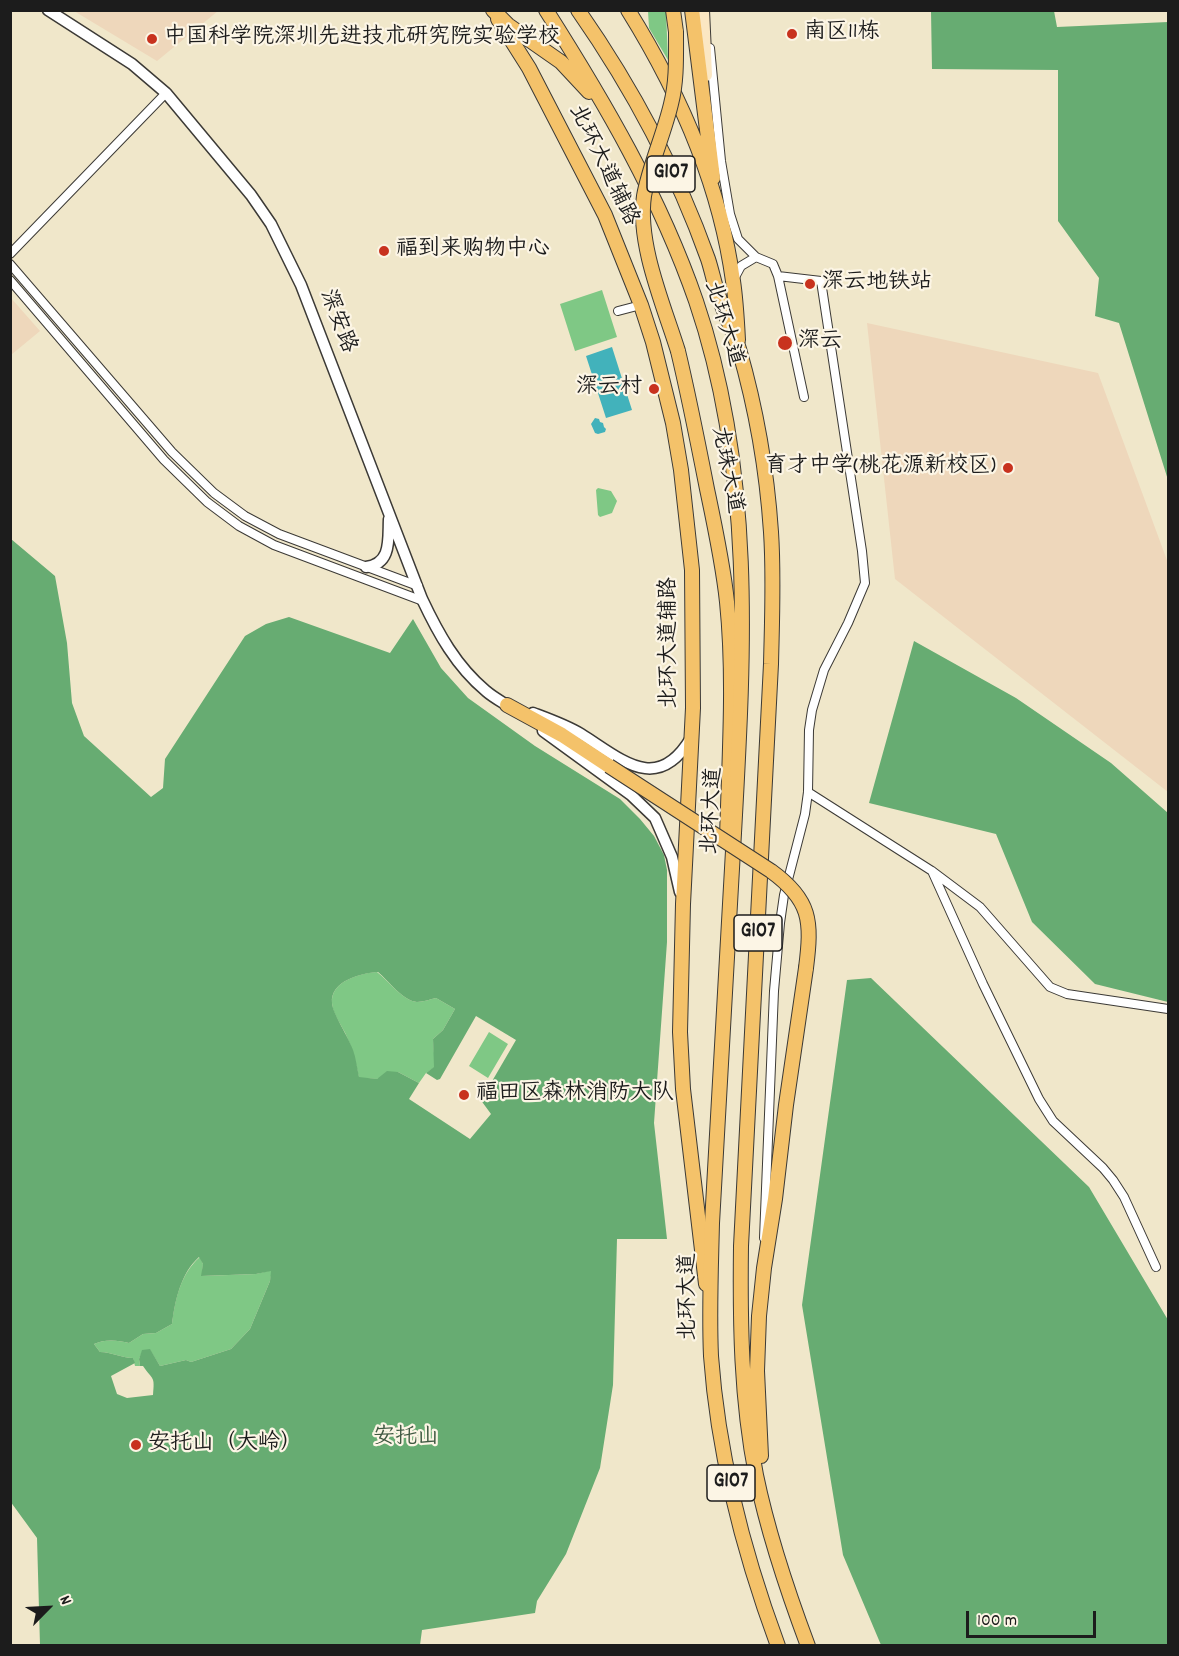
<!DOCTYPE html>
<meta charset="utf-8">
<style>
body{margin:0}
#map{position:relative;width:1179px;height:1656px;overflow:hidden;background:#f0e7ca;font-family:Dekko,sans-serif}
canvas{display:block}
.frame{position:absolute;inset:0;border:12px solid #1c1c1c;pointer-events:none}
.north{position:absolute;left:18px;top:1578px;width:60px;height:60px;-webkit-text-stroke:4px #fcf5e5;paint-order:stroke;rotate:66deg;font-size:16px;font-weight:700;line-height:24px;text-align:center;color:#1c1c1c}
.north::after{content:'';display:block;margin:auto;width:21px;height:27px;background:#1c1c1c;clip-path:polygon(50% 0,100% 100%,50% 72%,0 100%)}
.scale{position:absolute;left:966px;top:1611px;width:130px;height:27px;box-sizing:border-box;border:3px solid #1c1c1c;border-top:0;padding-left:8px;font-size:18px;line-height:21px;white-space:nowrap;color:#1c1c1c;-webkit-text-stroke:4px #fcf5e5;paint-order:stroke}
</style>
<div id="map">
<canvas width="1179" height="1656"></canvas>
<div class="frame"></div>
<div class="north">N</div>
<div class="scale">100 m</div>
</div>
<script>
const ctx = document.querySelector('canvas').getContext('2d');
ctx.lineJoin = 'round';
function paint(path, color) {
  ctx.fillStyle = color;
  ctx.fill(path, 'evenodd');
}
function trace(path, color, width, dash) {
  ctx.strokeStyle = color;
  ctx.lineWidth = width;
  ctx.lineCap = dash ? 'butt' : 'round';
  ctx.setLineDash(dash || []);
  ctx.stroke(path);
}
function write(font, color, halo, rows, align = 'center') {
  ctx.font = font + ' Dekko,"LXGW WenKai TC",sans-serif';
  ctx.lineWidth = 4.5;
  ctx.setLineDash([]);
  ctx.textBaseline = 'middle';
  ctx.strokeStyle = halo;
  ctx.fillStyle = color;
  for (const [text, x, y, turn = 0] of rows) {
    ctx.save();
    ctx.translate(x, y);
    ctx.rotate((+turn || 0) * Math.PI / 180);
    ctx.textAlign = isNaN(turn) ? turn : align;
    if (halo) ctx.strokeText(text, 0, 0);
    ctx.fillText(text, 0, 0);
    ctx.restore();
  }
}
const built = new Path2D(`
 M74 11H218L157 61Z
 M11 298 40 331 11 355Z
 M867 323 1098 373 1168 563V792L895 579Z`);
const green = new Path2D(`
 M648 11H666L668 60 649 28Z
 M602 290 617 337 575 351 560 304Z
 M598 488 611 491 617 501 612 513 600 517 598 515 596 490Z
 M377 972C388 980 403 1001 417 1002 423 1002 431 999 436 998L455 1009 443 1030 433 1039 435 1067 426 1073 419 1083 398 1072 377 1079 359 1078C356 1063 353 1050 347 1037 343 1027 332 1013 332 1003 330 981 361 973 377 972Z
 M489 1032 508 1044 488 1078 469 1066Z
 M200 1257 203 1264 202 1276 256 1274 272 1270 270 1281 250 1329 231 1349 191 1362 186 1360 160 1366 150 1350H143L139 1359 140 1366H135L133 1358C121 1358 112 1352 100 1352L94 1344C105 1339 117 1340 129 1343L143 1334 156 1333 172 1324C175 1299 181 1273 200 1257Z`);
const forest = new Path2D(`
 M931 11H1054L1057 27 1168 22V480L1119 323 1095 316 1099 278 1058 221V70L932 69Z
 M11 539 55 576 67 643 72 703 84 736 151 797 163 788 165 759 245 636 266 624 289 617 390 653 413 619 441 668 468 698 535 746 620 799 640 819 654 836 664 855 667 870V942L654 1123 667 1239H617L613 1385 600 1468 566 1554 537 1601 535 1613 422 1630 420 1645H40L37 1538 10 1501ZM378 972C388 980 403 1001 417 1002 423 1002 431 999 436 998L455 1009 443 1030 433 1039 434 1067 426 1073 437 1080 440 1079 476 1016 516 1040 491 1083 484 1086 480 1099 491 1114 470 1139 409 1099 419 1083 398 1072 387 1071 377 1079 359 1077C357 1068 356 1058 353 1050 349 1038 332 1012 332 1003 330 981 361 973 378 972ZM199 1257 203 1264 201 1276 256 1274 271 1271 270 1281 250 1329 231 1349 191 1362 186 1360 160 1366 150 1349 142 1350 139 1359 140 1366H143C153 1381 155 1375 153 1395L127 1398 117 1394 111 1376 135 1363 133 1358C121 1358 112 1352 100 1352L94 1344C105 1339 117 1340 129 1343L143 1334 156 1333 172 1324C175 1300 181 1273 199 1257Z
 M914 641 1016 698 1111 763 1168 813V1002L1095 984 1032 922 996 834 869 803Z
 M871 978 1089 1187 1168 1320V1645H881L843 1555 802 1305 847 980Z`);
const water = new Path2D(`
 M612 347 632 410 606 418 586 356Z
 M595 418 599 419 600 422 603 423 604 427 606 429 605 432 598 434 595 433 591 424Z`);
const minor = new Path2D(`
 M710 48 721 161 730 214 738 239 756 257 773 264 778 276 804 397
 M10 254 166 93
 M10 264 172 452 214 493 245 516 279 534 418 586
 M734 279 741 266 756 257
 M10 280 164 460 207 502 239 526 274 545 423 601
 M618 311 641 305
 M808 792 932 871 980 907 1050 987 1067 994 1168 1009
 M932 871 983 984 1039 1099 1053 1121 1103 1168 1113 1180 1124 1197 1156 1267
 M764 1238 774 991 780 923 784 895 805 814 808 792 809 730 812 710 824 670 848 623 865 583 862 551 821 281 778 276`);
const tertiary = new Path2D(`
 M48 10 132 64 166 93 251 195 271 224 301 285 422 599C438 633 456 666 486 691 494 698 504 703 513 709
 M366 567C392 564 388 539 389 519
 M533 713C549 719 566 725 581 734 621 759 657 795 691 738
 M543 731 631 795 655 818 672 857 680 892`);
const secondary = new Path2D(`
 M703 10 706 75`);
const primary = new Path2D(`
 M628 10C679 92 720 186 733 281 736 301 737 321 738 340
 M673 10 676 32
 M692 10 713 178
 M498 19 529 68 605 215 641 305 653 342 673 423 681 470 692 570 693 708 683 904 680 1032 683 1089 706 1284
 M678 351C689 397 698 443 707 489 715 527 723 564 727 602 735 680 729 760 727 839`);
const trunk = new Path2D(`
 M493 10 508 25 561 62 589 92
 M546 10C605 103 660 197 696 301 755 474 744 654 734 833 727 963 720 1093 712 1223 711 1267 709 1312 711 1356 718 1454 744 1554 778 1646
 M578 10C631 86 677 172 708 259 712 271 714 283 718 294 724 313 733 331 739 349 756 408 767 472 771 532 774 576 772 620 771 664L741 1246C740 1323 741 1399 756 1475 768 1533 787 1590 808 1646
 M507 705 562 735 609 766
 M761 1456 757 1371 759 1316 764 1268 775 1199 786 1105 806 968`);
const primaryBridge = new Path2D(`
 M676 32C676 56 677 81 671 104 664 134 649 167 644 196 637 244 664 306 678 351`);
const trunkBridge = new Path2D(`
 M609 766 771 871C811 900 812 921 806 968`);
const markers = [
 [792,34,6,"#c8321e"],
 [152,39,6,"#c8321e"],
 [384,251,6,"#c8321e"],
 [810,284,6,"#c8321e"],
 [785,343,8,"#c8321e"],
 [654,389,6,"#c8321e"],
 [1008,468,6,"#c8321e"],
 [464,1095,6,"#c8321e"],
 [136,1445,6,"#c8321e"]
];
const shields = [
 [671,174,48],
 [758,933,48],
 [731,1483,48]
];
const shieldNames = [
 ["G107",671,174],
 ["G107",758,933],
 ["G107",731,1483]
];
const poiNames = [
 ["南区11栋",804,34],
 ["中国科学院深圳先进技术研究院实验学校",164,39],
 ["福到来购物中心",396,251],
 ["深云地铁站",822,284],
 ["深云",798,343],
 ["深云村",642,389,"right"],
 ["育才中学(桃花源新校区)",996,468,"right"],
 ["福田区森林消防大队",476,1095],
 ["安托山（大岭）",148,1445]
];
const streetNames = [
 ["北环大道辅路",602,166,64],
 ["深安路",336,322,69],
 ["北环大道",722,324,73],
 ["龙珠大道",725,470,79],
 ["北环大道辅路",671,643,-90],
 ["北环大道",714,811,-87],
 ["北环大道",690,1297,-90]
];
const parkNames = [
 ["安托山",406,1439]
];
paint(built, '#eed7bb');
paint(green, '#7fc885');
paint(forest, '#67ac72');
paint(water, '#42b2bb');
trace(minor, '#3c3a36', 10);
trace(tertiary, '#3c3a36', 13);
trace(secondary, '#3c3a36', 14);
trace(primary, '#3c3a36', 16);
trace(trunk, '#3c3a36', 16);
trace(minor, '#fff', 8);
trace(tertiary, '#fff', 10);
trace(secondary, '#fbe7c3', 12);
trace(primary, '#f4c26a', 14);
trace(trunk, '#f4c26a', 14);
trace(primaryBridge, '#3c3a36', 16, []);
trace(trunkBridge, '#3c3a36', 16, []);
trace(primaryBridge, '#f4c26a', 14);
trace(trunkBridge, '#f4c26a', 14);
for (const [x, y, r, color] of markers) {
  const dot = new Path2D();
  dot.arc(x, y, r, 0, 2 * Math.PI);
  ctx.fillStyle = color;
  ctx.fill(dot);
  trace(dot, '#fcf5e5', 2);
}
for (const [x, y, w] of shields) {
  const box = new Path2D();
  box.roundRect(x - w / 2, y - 18, w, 36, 4.5);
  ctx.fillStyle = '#fcf5e5';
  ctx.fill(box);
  trace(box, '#1c1c1c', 1.5);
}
write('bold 21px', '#1c1c1c', null, shieldNames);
write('22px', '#1c1c1c', '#fcf5e5', poiNames, 'left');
write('22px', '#1c1c1c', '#fcf5e5', streetNames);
write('22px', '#3f5841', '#fcf5e5', parkNames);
</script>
